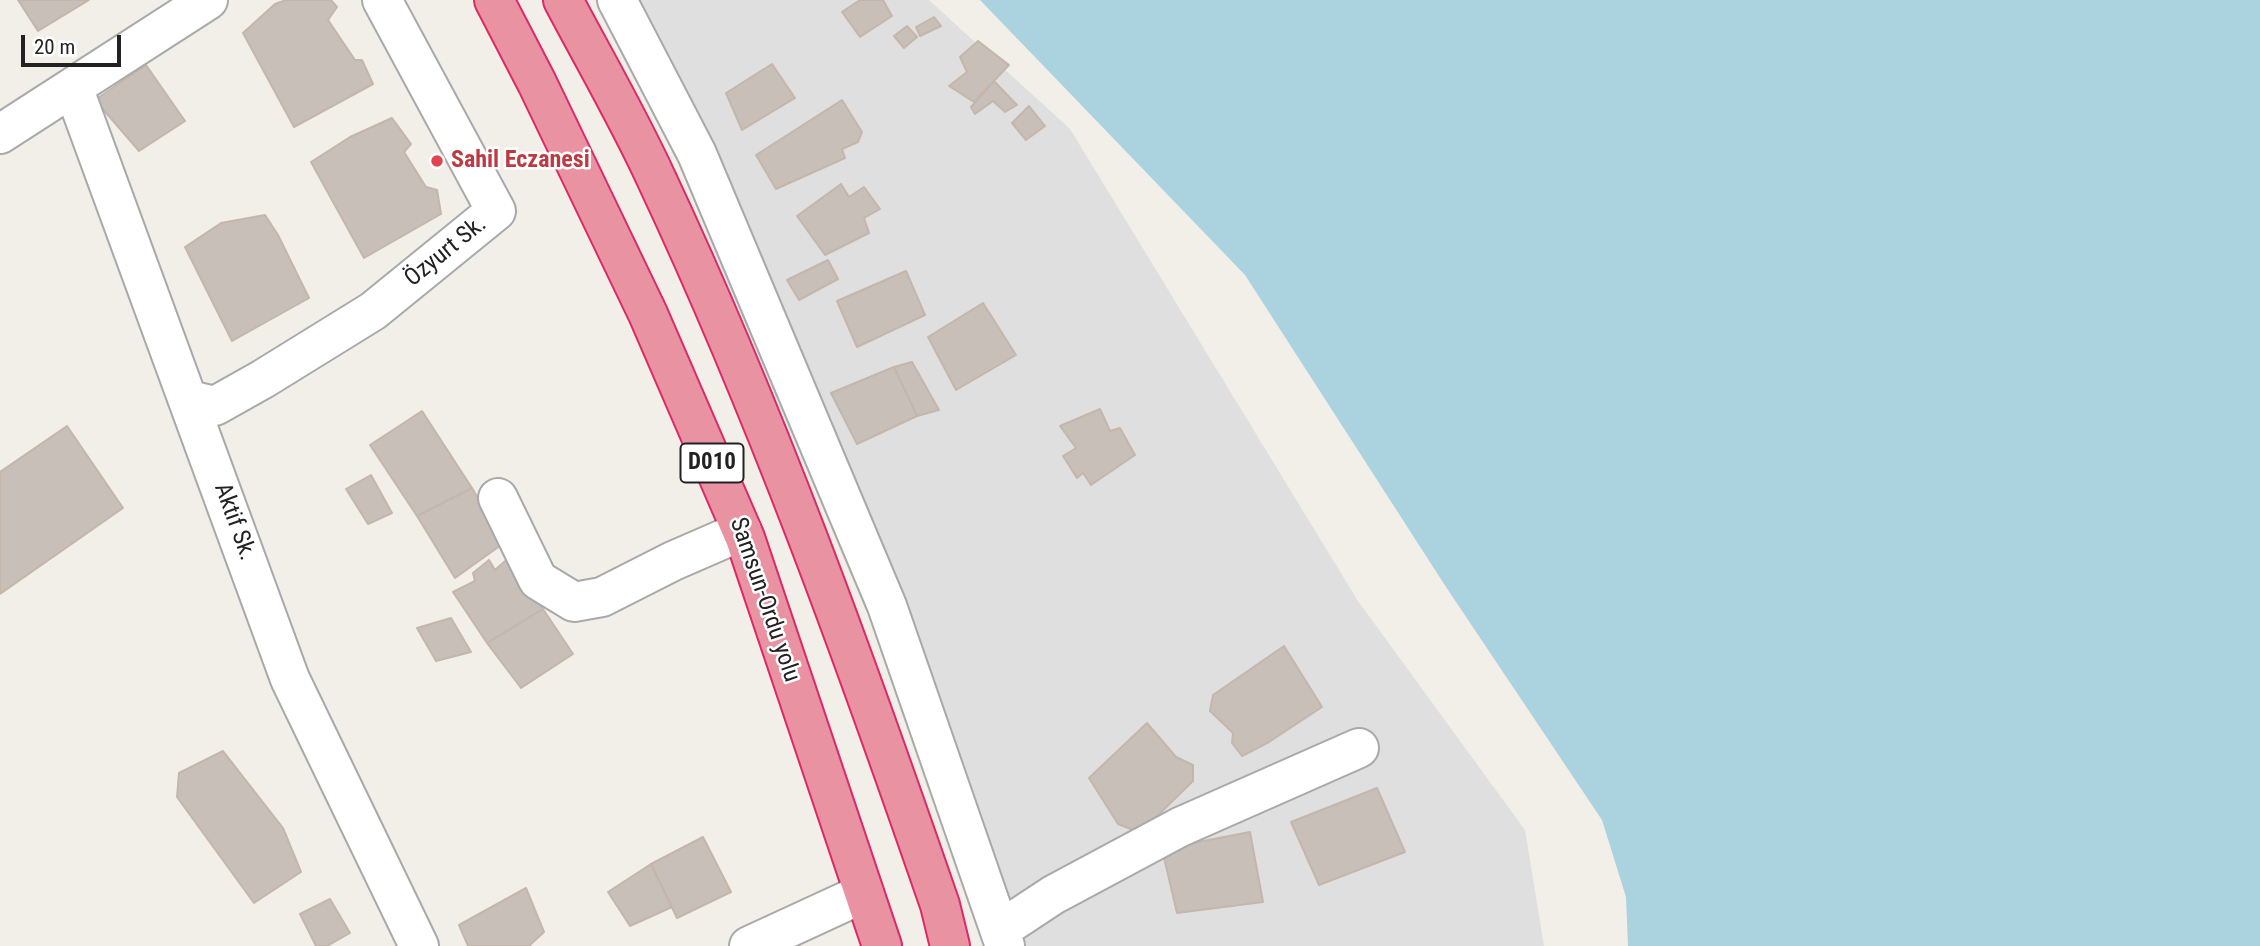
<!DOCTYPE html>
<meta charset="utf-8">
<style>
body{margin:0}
#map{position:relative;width:2260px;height:946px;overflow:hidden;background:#f2efe9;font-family:"Roboto Condensed",sans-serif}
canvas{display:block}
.scale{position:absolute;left:21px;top:35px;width:100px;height:32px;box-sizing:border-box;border:4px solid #222;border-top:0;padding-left:9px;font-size:21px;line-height:24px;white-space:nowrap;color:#222;-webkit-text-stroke:5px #fff;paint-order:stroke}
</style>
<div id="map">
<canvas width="2260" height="946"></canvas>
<div class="scale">20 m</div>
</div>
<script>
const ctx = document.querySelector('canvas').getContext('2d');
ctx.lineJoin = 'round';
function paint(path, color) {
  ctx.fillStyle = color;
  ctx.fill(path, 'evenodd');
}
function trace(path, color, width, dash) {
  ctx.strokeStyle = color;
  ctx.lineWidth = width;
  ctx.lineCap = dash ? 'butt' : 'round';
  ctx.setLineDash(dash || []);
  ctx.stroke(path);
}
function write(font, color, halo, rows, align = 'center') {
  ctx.font = font + ' "Roboto Condensed",sans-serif';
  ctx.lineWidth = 5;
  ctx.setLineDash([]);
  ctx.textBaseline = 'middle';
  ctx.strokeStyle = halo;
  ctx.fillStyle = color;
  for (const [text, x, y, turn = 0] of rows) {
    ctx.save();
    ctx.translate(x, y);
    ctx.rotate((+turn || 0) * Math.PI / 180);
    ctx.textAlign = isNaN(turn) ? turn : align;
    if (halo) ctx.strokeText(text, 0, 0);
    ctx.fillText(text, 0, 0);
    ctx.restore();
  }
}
const residential = new Path2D(`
 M602 0H929L1070 129 1358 601 1525 830 1544 946H983L877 607 688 162Z`);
const water = new Path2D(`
 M980 0H2260V946H1628L1626 897 1602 820 1446 587 1245 275Z`);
const building = new Path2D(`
 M18 0H89L38 31Z
 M286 0H331L337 7 328 20 355 60H362L373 84 294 127 243 33 275 4Z
 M860 0H883L892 16 860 37 842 12Z
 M934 17 941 26 920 36 916 27Z
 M907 26 917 37 904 48 894 36Z
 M978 41 1009 65 974 102 949 86 967 72 960 57Z
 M772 64 795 98 742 130 726 93Z
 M146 65 185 121 139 151 95 100Z
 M994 81 1017 105 1005 112 993 101 975 114 971 107Z
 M842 100 862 132 858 142 842 149 845 158 776 189 756 155Z
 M1029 106 1045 126 1026 140 1012 123Z
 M392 118 411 144 404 152 426 187 437 190 441 214 364 258 311 162 350 137Z
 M841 184 849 197 864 187 880 209 864 218 869 233 825 255 797 216Z
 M265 215 278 235 309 298 232 341 185 247 221 223Z
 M828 260 838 279 799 300 787 280Z
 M906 271 925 315 857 347 837 301Z
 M983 303 1016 355 956 390 928 337Z
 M912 362 939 410 917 416 894 367Z
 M894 367 917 416 857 444 831 393Z
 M1100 409 1110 431 1120 428 1135 455 1091 485 1083 473 1077 478 1063 456 1076 448 1060 426Z
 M422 411 472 488 417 516 370 445Z
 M67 426 123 508 0 594V472Z
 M371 475 392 513 368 524 346 489Z
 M472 488 504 543 455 578 417 516Z
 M512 555 543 609 487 643 453 592 475 581 473 573 489 560 495 570Z
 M543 609 573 654 521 688 487 643Z
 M451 618 471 652 436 661 417 628Z
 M1284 646 1322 707 1269 742 1242 756 1232 743 1233 733 1210 711 1213 695Z
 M1147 723 1176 757 1193 765V781L1150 823 1136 831 1118 824 1089 778Z
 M223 751 283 828 301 872 254 903 177 797 179 773Z
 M1377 788 1405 852 1319 885 1291 822Z
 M1250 832 1263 902 1177 913 1162 849Z
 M703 837 731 892 677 918 651 864Z
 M651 864 672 907 630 926 608 892Z
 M526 888 544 932 529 946H468L459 925Z
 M330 899 350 933 327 946H316L300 914Z`);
const minor = new Path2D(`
 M617 0 697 154 887 606 1005 946
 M73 87 290 679 419 946
 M0 134 208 0
 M189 400 215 406 263 379 373 311 496 211 382 0
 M498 498 538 580 574 602 602 597 673 561 742 531
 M1000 930 1053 895 1180 827 1359 748
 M749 946 864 893`);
const highway = new Path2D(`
 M494 0 537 83 648 314 745 538 882 946
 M563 0C594 59 628 117 656 178 767 414 855 659 940 905L950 946`);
const markers = [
 [437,161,7,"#e0444e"]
];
const shields = [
 [712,463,63]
];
const shieldNames = [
 ["D010",712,463]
];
const healthNames = [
 ["Sahil Eczanesi",451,161]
];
const streetNames = [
 ["Özyurt Sk.",446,252,-39],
 ["Aktif Sk.",234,522,70],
 ["Samsun-Ordu yolu",764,600,71]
];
paint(residential, '#e0dfdf');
paint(water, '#aad3df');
paint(building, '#c7bfb8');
trace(building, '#c4b6ab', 2);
trace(minor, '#a9a9a9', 42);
trace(highway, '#dc2a67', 42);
trace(minor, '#fff', 38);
trace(highway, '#e892a2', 38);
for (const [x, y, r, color] of markers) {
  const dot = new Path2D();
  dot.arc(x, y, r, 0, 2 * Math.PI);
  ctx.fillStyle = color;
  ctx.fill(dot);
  trace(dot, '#fff', 2.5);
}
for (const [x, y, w] of shields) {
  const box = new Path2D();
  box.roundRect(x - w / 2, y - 19.5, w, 39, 5);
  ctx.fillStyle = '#fff';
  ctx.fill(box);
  trace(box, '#222', 2);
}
write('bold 23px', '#222', null, shieldNames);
write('bold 24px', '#be3a42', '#fff', healthNames, 'left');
write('24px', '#222', '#fff', streetNames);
</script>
